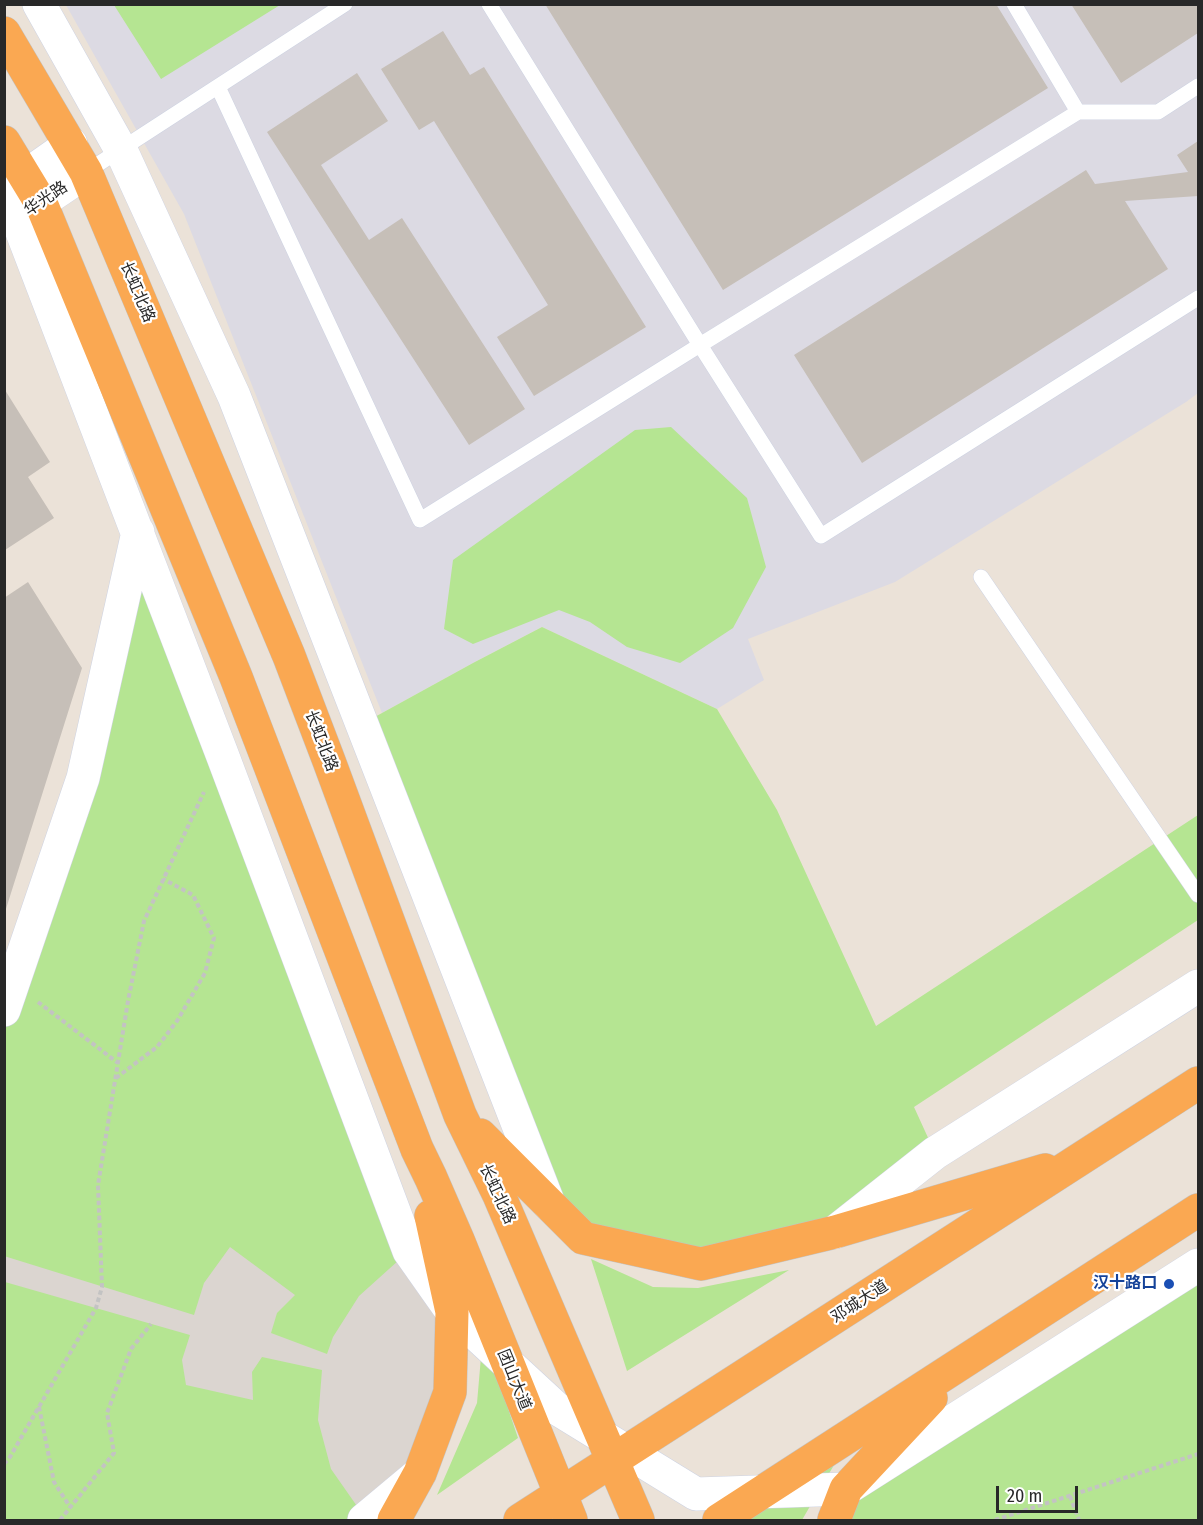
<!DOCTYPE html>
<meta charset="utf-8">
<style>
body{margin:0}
#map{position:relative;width:1203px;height:1525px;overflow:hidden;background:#ebe2d8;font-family:"Fira Sans Condensed",sans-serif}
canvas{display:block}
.frame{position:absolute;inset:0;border:6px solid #282828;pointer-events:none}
.scale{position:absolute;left:996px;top:1486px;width:82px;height:27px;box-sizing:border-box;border:3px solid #282828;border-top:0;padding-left:8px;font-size:18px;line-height:21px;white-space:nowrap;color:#282828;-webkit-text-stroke:4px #fff;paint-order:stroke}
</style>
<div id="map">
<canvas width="1203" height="1525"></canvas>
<div class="frame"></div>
<div class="scale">20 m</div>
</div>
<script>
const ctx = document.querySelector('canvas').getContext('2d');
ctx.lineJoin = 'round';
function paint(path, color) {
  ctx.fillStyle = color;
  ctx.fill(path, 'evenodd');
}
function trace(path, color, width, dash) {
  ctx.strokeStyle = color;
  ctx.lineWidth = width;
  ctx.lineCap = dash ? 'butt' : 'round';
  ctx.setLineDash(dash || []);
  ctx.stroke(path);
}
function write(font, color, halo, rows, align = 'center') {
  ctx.font = font + ' "Fira Sans Condensed","Noto Sans SC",sans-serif';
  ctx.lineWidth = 4.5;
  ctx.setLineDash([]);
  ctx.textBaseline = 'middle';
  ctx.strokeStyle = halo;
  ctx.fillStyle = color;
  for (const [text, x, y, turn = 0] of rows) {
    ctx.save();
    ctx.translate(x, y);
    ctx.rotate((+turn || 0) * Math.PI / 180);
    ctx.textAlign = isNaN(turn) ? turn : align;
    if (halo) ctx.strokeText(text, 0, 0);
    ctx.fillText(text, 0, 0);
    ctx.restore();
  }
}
const industrial = new Path2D(`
 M66 5H1198V393L1186 402 895 582 748 639 764 680 717 709 542 627 473 663 382 713 184 214Z`);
const green = new Path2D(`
 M114 5H280L161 79Z
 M671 427 747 498 766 567 733 628 680 663 627 647 590 622 559 610 473 644 444 629 453 560 635 430Z
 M138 532 409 1251 364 1520H5V1010Z
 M542 627 717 709 777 810 876 1026 1198 815V920L914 1107 935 1153 835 1232 701 1264 583 1238 548 1204 362 724 473 663Z
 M591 1259 653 1287 698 1288 789 1270 627 1371Z
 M1198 1265V1520H834L846 1489Z
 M483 1334 518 1438 437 1495 477 1403Z
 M834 1465 802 1520H748Z`);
const plaza = new Path2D(`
 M230 1247 295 1295 277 1313 271 1333 327 1354 333 1337 359 1296 409 1251 452 1312 420 1473 366 1519 331 1469 318 1420 322 1370 262 1357 252 1372 253 1400 186 1385 182 1360 190 1335 5 1282 4 1256 194 1315 204 1283Z`);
const building = new Path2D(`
 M545 4H996L1048 88 723 290Z
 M1071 4H1198V33L1121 83Z
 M443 31 470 75 484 67 646 327 534 396 497 337 548 305 434 121 419 130 381 69Z
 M357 73 388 121 321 165 369 240 402 218 525 409 469 445 267 132Z
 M1198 141V196L1125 201 1168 269 862 463 794 355 1086 170 1095 184 1188 172 1177 155Z
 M5 390 50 462 28 477 54 518 5 550Z
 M28 582 82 668 5 912 4 598Z`);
const path = new Path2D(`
 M38 1002 118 1063
 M116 1078 157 1047 177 1021 205 973 214 938 193 895 163 879
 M39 1407 54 1482 70 1507
 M4 1464 10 1457 96 1308 102 1287 98 1185 128 1001 144 921 204 792
 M1070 1496 1079 1520
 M60 1520 114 1453 107 1413 131 1349 151 1324
 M995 1520 1198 1454`);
const service = new Path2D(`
 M489 4 700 345 1078 112 1014 4
 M218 87 420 520 700 345 821 536 1198 298
 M1078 112H1158L1198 86
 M86 172 345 4
 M981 577 1198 895`);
const tertiary = new Path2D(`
 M39 4 121 150 234 396 549 1204
 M4 191 71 144
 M4 199 17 219 222 754 409 1251 452 1312 556 1408 696 1494 846 1489 1198 1265
 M16 219 86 172
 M4 1010 83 778 138 532
 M835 1232 935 1153 1198 986
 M364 1520 419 1474`);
const trunk = new Path2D(`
 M4 33 86 172 289 656 329 761 460 1115 499 1195 638 1520
 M4 142 41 203 236 677 417 1149 431 1178 458 1240 571 1520
 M480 1135 583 1238 701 1264 835 1232 1045 1170
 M394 1520 420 1473 450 1392 452 1312 431 1216
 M520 1520 1198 1083
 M719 1520 1198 1210
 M834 1520 846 1489 931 1398`);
const markers = [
 [1169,1284,6,"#1a4fb4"]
];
const streetNames = [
 ["华光路",46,199,-34],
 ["长虹北路",137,292,67],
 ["长虹北路",321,741,69],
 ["长虹北路",497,1194,65],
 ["邓城大道",860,1302,-33],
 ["团山大道",514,1380,68]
];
const transitNames = [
 ["汉十路口",1157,1284]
];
paint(industrial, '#dcdae3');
paint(green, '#b5e592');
paint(plaza, '#dbd5d0');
paint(building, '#c6bfb8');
trace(service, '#ced3e2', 16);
trace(tertiary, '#ced3e2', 34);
trace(trunk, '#c3c3c3', 34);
trace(path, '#c3c3c3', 4, [4.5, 3]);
trace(service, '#fff', 15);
trace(tertiary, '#fff', 33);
trace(trunk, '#faa852', 33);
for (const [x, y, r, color] of markers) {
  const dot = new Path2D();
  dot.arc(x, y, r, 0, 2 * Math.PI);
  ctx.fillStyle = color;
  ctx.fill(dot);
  trace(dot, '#fff', 2);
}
write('16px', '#282828', '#fff', streetNames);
write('bold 16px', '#164399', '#fff', transitNames, 'right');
</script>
